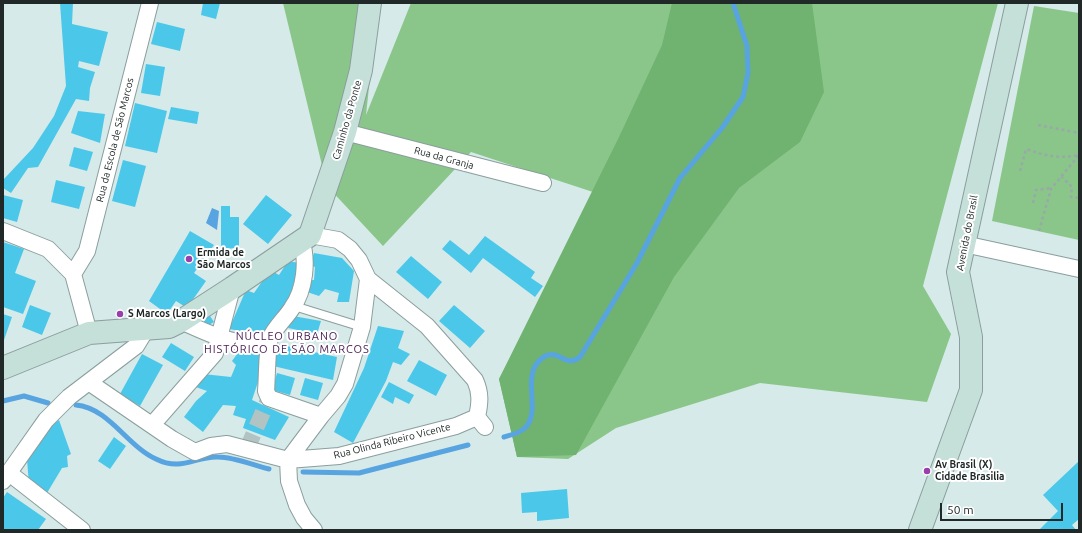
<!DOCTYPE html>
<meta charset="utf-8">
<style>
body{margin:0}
#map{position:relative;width:1082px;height:533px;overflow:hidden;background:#d5eae9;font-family:Ubuntu,sans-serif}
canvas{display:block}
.frame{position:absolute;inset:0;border:4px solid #202828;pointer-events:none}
.scale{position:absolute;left:940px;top:503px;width:123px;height:18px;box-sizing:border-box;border:2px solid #202828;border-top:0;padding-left:5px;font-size:12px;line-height:14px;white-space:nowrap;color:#202828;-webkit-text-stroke:3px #fff;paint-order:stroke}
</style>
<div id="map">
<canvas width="1082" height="533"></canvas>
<div class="frame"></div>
<div class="scale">50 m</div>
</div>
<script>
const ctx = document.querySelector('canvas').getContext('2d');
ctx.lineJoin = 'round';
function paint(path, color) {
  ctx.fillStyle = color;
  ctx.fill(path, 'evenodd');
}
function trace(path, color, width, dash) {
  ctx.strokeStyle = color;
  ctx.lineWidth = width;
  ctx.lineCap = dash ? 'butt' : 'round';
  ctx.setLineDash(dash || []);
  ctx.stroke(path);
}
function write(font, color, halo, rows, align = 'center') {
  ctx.font = font + ' Ubuntu,sans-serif';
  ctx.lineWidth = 4;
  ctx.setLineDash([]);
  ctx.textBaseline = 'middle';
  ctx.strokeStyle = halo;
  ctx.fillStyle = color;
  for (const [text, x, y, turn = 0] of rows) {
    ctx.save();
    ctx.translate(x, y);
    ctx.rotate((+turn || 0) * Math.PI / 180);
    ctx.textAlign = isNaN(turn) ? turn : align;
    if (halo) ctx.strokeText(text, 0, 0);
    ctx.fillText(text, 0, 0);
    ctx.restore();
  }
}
const green = new Path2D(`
 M283 3H378L366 115 411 3H998L923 286 951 334 927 402 760 383 616 428 568 459 517 457 499 379 596 193 471 152 383 246 327 186Z
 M1034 6 1079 13V240L992 221Z`);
const forest = new Path2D(`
 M672 3H812L824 92 800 142 739 188 674 277 576 455 517 457 499 379 619 137 662 45Z`);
const water = new Path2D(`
 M212 208 219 211 217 230 206 223Z`);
const stream = new Path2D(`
 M3 401 24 396 48 403
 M76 405C109 408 127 446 156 459 182 472 195 456 218 457 234 457 253 465 269 469
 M504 437C511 435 521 433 526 427 541 410 522 378 539 361 557 343 564 370 580 357L637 263 680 178 722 128 743 97 748 73 747 46 733 3
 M303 472 359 473 468 445`);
const building = new Path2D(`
 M60 3H73L72 24 108 32 99 66 79 61 78 67 95 72 90 88 89 101 76 99 38 167 28 168 11 193 3 188V180L33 148 54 116 66 86Z
 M203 3H220L216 19 201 15Z
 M157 22 185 29 180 51 151 44Z
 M146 64 165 67 160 96 141 93Z
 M135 103 167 111 157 153 125 146Z
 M171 107 199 112 197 124 168 119Z
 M78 111 105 114 100 143 71 133Z
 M74 147 93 152 87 171 69 166Z
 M123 160 146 166 135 207 112 201Z
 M56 180 85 187 79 209 51 202Z
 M3 195 23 200 17 222 3 218Z
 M266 195 292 215 268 244 243 224Z
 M221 206H230V217H239V248L221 249Z
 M190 231 214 245 194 273 206 281 187 308 176 301 167 314 149 301Z
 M485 236 535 272 531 278 543 286 535 297 483 258 471 273 442 249 450 240 469 255Z
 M3 242 24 249 15 273 36 281 23 314 3 307Z
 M314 253 342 258 354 271 349 302H337L339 293 325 289 319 296 307 292 308 280H314L315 267 310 265Z
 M411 256 442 282 428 299 396 272Z
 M288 261 299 263 288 305 264 335 229 329 246 290 254 293 270 270 279 275Z
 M30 305 51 313 42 335 22 327Z
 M454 305 485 331 470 348 439 321Z
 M3 314 12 317 4 340H3Z
 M210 316 214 322 207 326 203 320Z
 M293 316 321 321 317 334 288 328Z
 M378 326 404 331 398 348 410 354 401 365 393 362 386 381 353 443 334 432 364 368Z
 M171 343 194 357 185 371 162 357Z
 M278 344 337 357 333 380 273 366Z
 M243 346 264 352 261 373 252 400 289 417 275 440 243 428 246 419 233 415 236 406 223 405 203 432 184 417 196 401 207 391 193 386 203 374 231 377 236 365 232 361Z
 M142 354 163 365 140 406 120 394Z
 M419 360 447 375 436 396 407 381Z
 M277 373 295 378 290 395 272 390Z
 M305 378 323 383 318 400 300 395Z
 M389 382 414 395 409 404 395 397 393 404 381 397Z
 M59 420 71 454 67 456 68 467 62 468 47 493 29 485 27 459 43 432Z
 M114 437 126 446 110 469 98 461Z
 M1079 461V519L1072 525 1076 530H1039L1058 511 1043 495Z
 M567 489 569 518 537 521V512L522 513 521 493Z
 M7 492 46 519 38 530H3V498Z`);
const streetTunnel = new Path2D(`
 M247 449 269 398`);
const path = new Path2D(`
 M1038 125 1079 133
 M1020 171 1026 149C1046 156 1058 159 1079 155
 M1061 176 1072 187 1071 197 1079 198
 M1033 203 1036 190 1052 188
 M1039 231 1051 189 1079 155`);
const lane = new Path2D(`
 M294 306 362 327`);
const street = new Path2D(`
 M345 132 543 183
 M3 231 48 249 73 274 89 333
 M310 235 338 240 350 249 359 260 368 279 362 327 345 384 338 396 321 416 288 460 289 481 297 505 304 518 314 530
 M301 240C308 260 305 290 292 308 286 318 274 328 270 339 267 347 267 380 266 391L269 398 321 416
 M964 244 1079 269
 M73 274 87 251 150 3
 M368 279 427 326 475 380C481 393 480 403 477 417L485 427
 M181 321C205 332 245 352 270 339
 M90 383 172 439 195 452 211 446 227 444 288 460 339 456 456 426 477 417
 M152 425 215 353 232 288
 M9 473 82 530
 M3 481 46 420 69 397 136 346 147 328`);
const secondary = new Path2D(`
 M3 368 89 333 169 327 181 321 232 288 310 235 345 132 361 70 370 3
 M920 530 971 390V337L958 272 1017 3`);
const markers = [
 [189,259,4,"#983fab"],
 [120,314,4,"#983fab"],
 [927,471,4,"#983fab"]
];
const streetNames = [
 ["Caminho da Ponte",347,120,-74],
 ["Rua da Escola de São Marcos",115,140,-76],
 ["Rua da Granja",444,158,15],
 ["Avenida do Brasil",967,233,-79],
 ["Rua Olinda Ribeiro Vicente",392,441,-14]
];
const poiNames = [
 ["Ermida de",197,253],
 ["São Marcos",197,265],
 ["S Marcos (Largo)",128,314],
 ["Av Brasil (X)",935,465],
 ["Cidade Brasilia",935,477]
];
const neighbourhoodNames = [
 ["NÚCLEO URBANO",287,336],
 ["HISTÓRICO DE SÃO MARCOS",287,349]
];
paint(green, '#8ac689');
paint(forest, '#70b26f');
paint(water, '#58a4e1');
trace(stream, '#58a4e1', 5);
paint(building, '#4bc7e9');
trace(streetTunnel, '#b1c3c2', 16, [16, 8]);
trace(lane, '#8b9e9d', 10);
trace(street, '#8b9e9d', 18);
trace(secondary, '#8b9e9d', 24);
trace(path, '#98a9a8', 2.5, [3, 3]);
trace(lane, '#fff', 8);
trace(street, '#fff', 16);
trace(secondary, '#c5e0d8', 22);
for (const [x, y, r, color] of markers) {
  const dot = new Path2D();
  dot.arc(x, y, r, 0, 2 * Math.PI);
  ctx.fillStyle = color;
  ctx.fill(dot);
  trace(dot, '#fff', 1.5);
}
write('10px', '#202828', '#fff', streetNames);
write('bold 10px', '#202828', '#fff', poiNames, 'left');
ctx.letterSpacing = '1px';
write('11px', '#44194d', '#fff', neighbourhoodNames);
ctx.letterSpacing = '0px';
</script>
